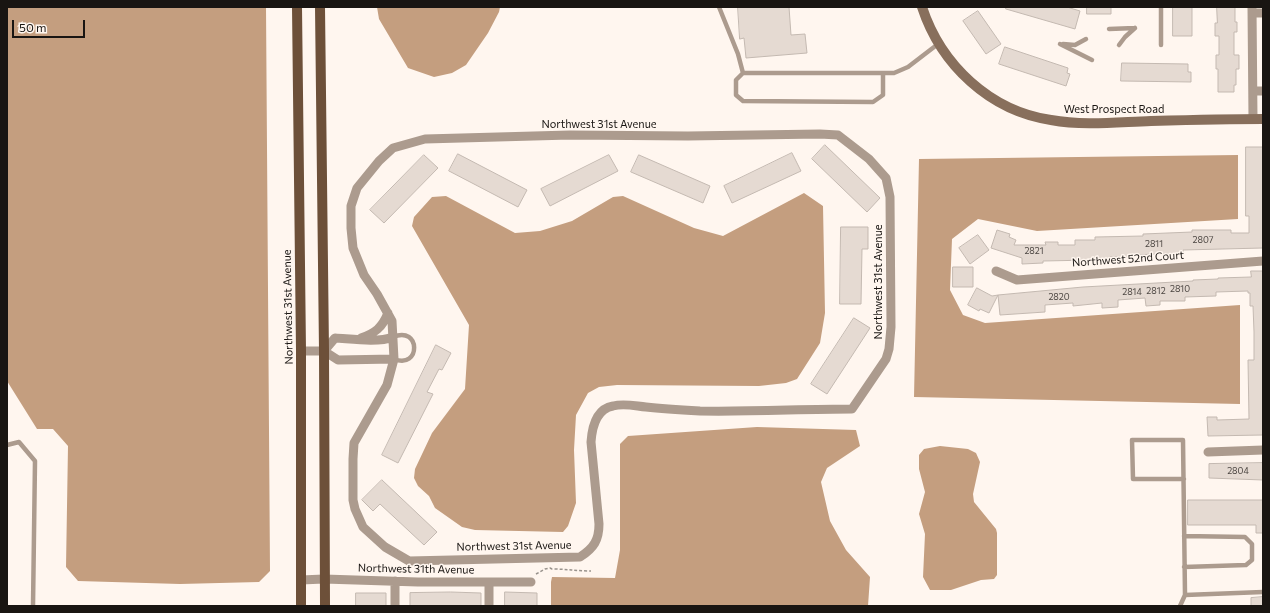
<!DOCTYPE html>
<style>
body{margin:0}
#map{position:relative;width:1270px;height:613px;overflow:hidden;background:#fff6ef;font-family:Commissioner,sans-serif}
canvas{display:block}
.frame{position:absolute;inset:0;border:8px solid #191512;pointer-events:none}
.scale{position:absolute;left:12px;top:20px;width:73px;height:18px;box-sizing:border-box;border:2px solid #191512;border-top:0;padding-left:5px;font-size:12px;line-height:14px;white-space:nowrap;color:#191512;-webkit-text-stroke:3px #fff6ef;paint-order:stroke}
</style>
<div id="map">
<canvas width="1270" height="613"></canvas>
<div class="frame"></div>
<div class="scale">50 m</div>
</div>
<script>
const ctx = document.querySelector('canvas').getContext('2d');
ctx.lineJoin = 'round';
function paint(path, color) {
  ctx.fillStyle = color;
  ctx.fill(path, 'evenodd');
}
function trace(path, color, width, dash) {
  ctx.strokeStyle = color;
  ctx.lineWidth = width;
  ctx.lineCap = dash ? 'butt' : 'round';
  ctx.setLineDash(dash || []);
  ctx.stroke(path);
}
function write(font, color, halo, rows, align = 'center') {
  ctx.font = font + ' Commissioner,sans-serif';
  ctx.lineWidth = 3;
  ctx.setLineDash([]);
  ctx.textBaseline = 'middle';
  ctx.strokeStyle = halo;
  ctx.fillStyle = color;
  for (const [text, x, y, turn = 0] of rows) {
    ctx.save();
    ctx.translate(x, y);
    ctx.rotate((+turn || 0) * Math.PI / 180);
    ctx.textAlign = isNaN(turn) ? turn : align;
    if (halo) ctx.strokeText(text, 0, 0);
    ctx.fillText(text, 0, 0);
    ctx.restore();
  }
}
const water = new Path2D(`
 M7 7H266L270 571 259 582 180 584 78 581 66 567 68 446 53 429H37L7 381Z
 M377 7H500L499 12 488 33 466 65 452 73 434 77 408 68 379 19Z
 M1238 155V219L1037 231 978 219 952 239 950 290 963 315 985 323 1240 305V404L914 397 919 159Z
 M804 193 823 206 825 313 820 343 797 379 786 383 759 386 617 385 599 387 588 393 576 415 574 450 576 503 568 526 563 532 475 530 462 527 435 508 429 496 418 486 414 478 415 469 432 433 465 389 469 325 412 226 414 217 432 197 446 196 515 233 540 231 572 221 613 197 623 196 694 228 723 236Z
 M757 427 856 430 860 446 827 468 821 482 830 521 846 550 870 577 868 606H551V582L552 577 615 578 620 550V444L628 436Z
 M940 446 968 449 976 453 980 462 973 494 974 502 996 529 997 533V575L994 579 981 580 951 590H930L923 577 925 534 919 514 925 492 919 469V455L924 449Z`);
const building = new Path2D(`
 M738 7H789L791 35 805 34 807 53 746 58 744 38 740 39Z
 M1006 7H1067L1080 11 1075 29 1006 9Z
 M1087 7H1111V14H1087Z
 M1173 7H1192V36H1173Z
 M1217 7H1235V22H1237V32H1234V55H1239V69H1236V85H1234V92H1218V69H1216V55H1219V36H1215V23H1217Z
 M978 11 1001 44 986 54 963 21Z
 M1005 47 1068 68 1067 73 1070 74 1066 86 999 64Z
 M1122 63 1188 64V72H1191V82L1121 81Z
 M825 145 880 198 867 212 812 159Z
 M1246 147H1263V248L1183 250V253L1132 255V257H1110V259L1092 260 1043 261V263L1022 264V258L991 248 997 230 1010 234 1009 237 1016 240 1014 245H1046L1045 242H1058V245H1075V240H1095V237L1143 236V234L1192 232V230H1231V233H1249V216H1246Z
 M792 153 801 171 732 203 724 186Z
 M458 154 527 190 518 207 449 171Z
 M424 155 438 168 384 223 370 210Z
 M609 155 618 171 550 206 541 189Z
 M639 155 710 186 703 203 631 172Z
 M841 227H868V249H862L861 304H840Z
 M978 235 989 250 970 264 959 248Z
 M953 267H973V287H953Z
 M1251 271H1263V435L1208 436 1207 417H1217V420L1249 419 1248 360H1254V332L1253 306H1250V293H1248V291L1216 292V296L1185 297V301H1160V305L1146 306 1145 298 1118 300V307L1102 308V303L1073 306V303L1045 305V312L1000 315 998 295 1083 287 1193 281V280L1218 279V278L1251 277Z
 M977 288 992 296 998 295 989 313 980 309 979 311 968 305Z
 M854 318 870 328 827 394 811 384Z
 M436 345 451 353 442 370 439 369 427 392 433 394 398 463 382 455Z
 M1263 463V480L1209 478V464Z
 M382 480 437 532 424 545 380 504 373 511 362 500Z
 M1188 500H1263V533H1256V525H1188Z
 M451 592 481 593V606H410V593Z
 M505 592 537 593V606H505Z
 M356 593H386V606H356Z
 M1263 597V606H1251V598Z`);
const path = new Path2D(`
 M536 574 545 569 550 568 552 569C566 569 577 571 591 571`);
const service = new Path2D(`
 M719 7 738 54 743 73
 M1161 7V45
 M1109 29 1135 28
 M1060 44 1092 60
 M1063 44 1075 45 1086 39
 M1119 45 1125 37 1135 28
 M883 73V95L873 102 743 101 736 95V80L743 73H894L908 67 938 44
 M393 337C421 325 421 370 394 359
 M7 445 19 442 35 461 33 606
 M1184 479H1133L1132 440H1183C1184 492 1184 543 1185 595
 M1184 536 1245 537 1252 544V560L1246 565 1184 567
 M1180 606 1185 595 1263 592`);
const minor = new Path2D(`
 M1252 7 1253 119
 M1252 13H1263
 M1253 91H1263
 M820 134 838 135 869 159 886 178 890 197 891 327 889 349 886 359 852 409C802 409 751 412 700 411 682 410 664 409 646 407 635 406 624 403 613 406 596 409 592 428 591 442L599 524C599 540 594 548 580 557L409 561 385 547 363 527 355 509 353 500V459L354 443 387 385 394 359 392 321 377 294 364 275 353 248 351 228V206L357 188 379 161 393 148 425 139 570 135 688 136Z
 M996 271 1017 280 1263 261
 M361 338C375 333 382 328 388 313
 M301 351H324L338 360 394 359
 M324 351 335 338C352 339 378 343 393 337
 M1208 452 1263 450
 M301 580 324 579 418 582H531
 M395 606V581
 M489 606V583`);
const secondary = new Path2D(`
 M922 7C941 65 990 111 1051 120 1084 126 1118 122 1151 121 1188 120 1226 119 1263 119`);
const primary = new Path2D(`
 M297 7 301 351V606
 M320 7 324 351 325 606`);
const numberNames = [
 ["2807",1203,240],
 ["2811",1154,244],
 ["2821",1034,251],
 ["2810",1180,289],
 ["2812",1156,291],
 ["2814",1132,292],
 ["2820",1059,297],
 ["2804",1238,471]
];
const streetNames = [
 ["West Prospect Road",1114,109],
 ["Northwest 31st Avenue",599,124],
 ["Northwest 52nd Court",1128,259,-4],
 ["Northwest 31st Avenue",878,282,-90],
 ["Northwest 31st Avenue",288,307,-91],
 ["Northwest 31st Avenue",514,546,-1],
 ["Northwest 31th Avenue",416,569,1]
];
paint(water, '#c49e7f');
paint(building, '#e5dad2');
trace(building, '#c4b9b1', 1);
trace(path, '#99938d', 1.5, [3, 2]);
trace(service, '#ac9b8e', 4.5);
trace(minor, '#ac9b8e', 9);
trace(secondary, '#886f5c', 10);
trace(primary, '#6d5039', 10);
write('9px', '#4c4642', null, numberNames);
write('11px', '#191512', '#fff6ef', streetNames);
</script>
